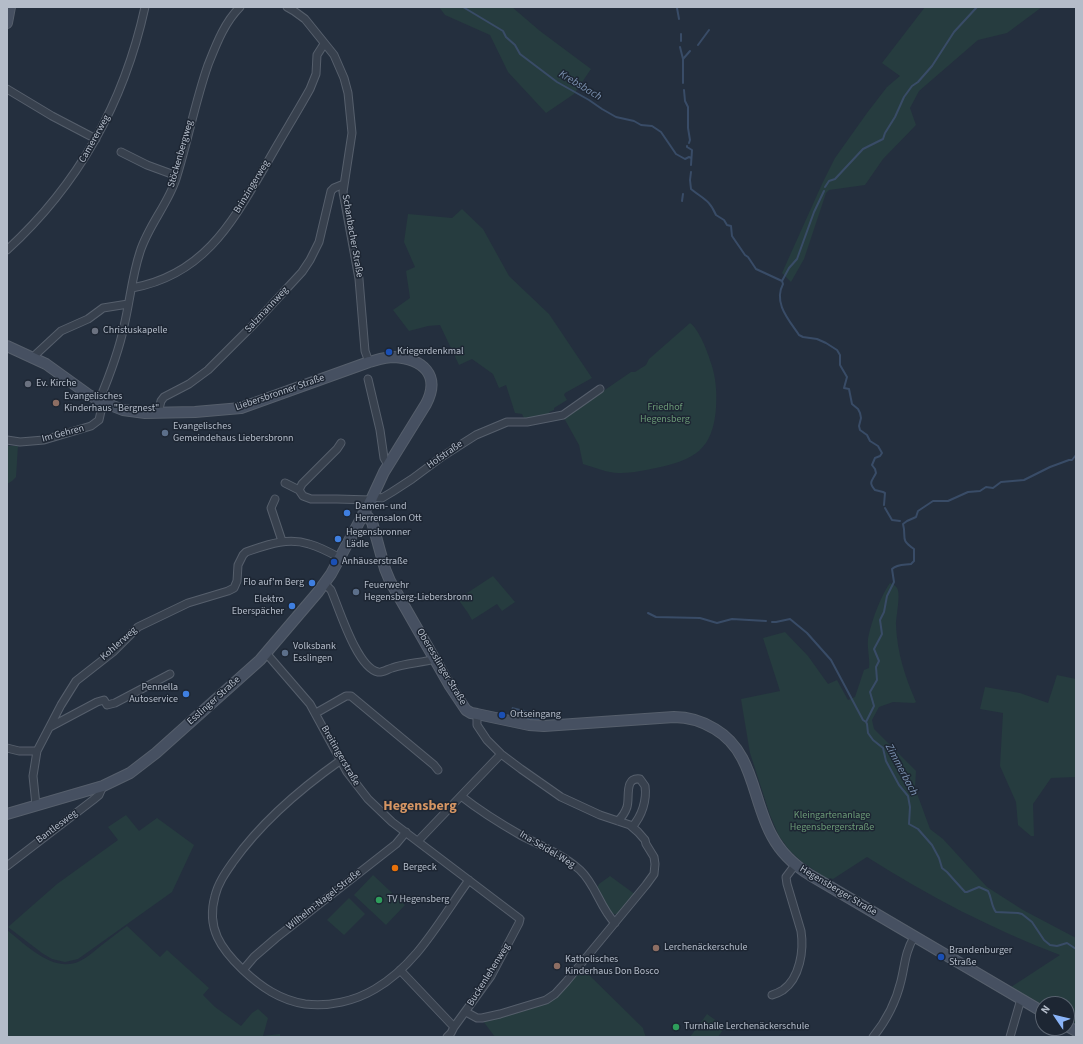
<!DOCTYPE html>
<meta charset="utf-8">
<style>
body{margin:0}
#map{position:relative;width:1083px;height:1044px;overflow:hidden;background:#242f3e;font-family:"Source Sans 3",sans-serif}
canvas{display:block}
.frame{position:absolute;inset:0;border:8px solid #b4bcc9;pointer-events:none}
.north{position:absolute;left:1035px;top:996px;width:40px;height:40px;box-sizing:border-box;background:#1d2633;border:1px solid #59626f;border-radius:50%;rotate:305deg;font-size:11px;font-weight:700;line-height:16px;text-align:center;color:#b4bcc9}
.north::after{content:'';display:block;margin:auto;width:14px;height:18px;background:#8ab4f8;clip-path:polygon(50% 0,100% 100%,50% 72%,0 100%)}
</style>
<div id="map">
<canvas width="1083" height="1044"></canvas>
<div class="frame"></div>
<div class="north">N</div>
</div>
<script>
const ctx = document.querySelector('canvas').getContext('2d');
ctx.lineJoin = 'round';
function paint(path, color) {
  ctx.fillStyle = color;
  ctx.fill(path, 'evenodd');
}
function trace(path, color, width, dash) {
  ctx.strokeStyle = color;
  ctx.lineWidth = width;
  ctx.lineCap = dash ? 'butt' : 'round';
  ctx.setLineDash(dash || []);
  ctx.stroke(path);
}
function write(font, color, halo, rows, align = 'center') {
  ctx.font = font + ' "Source Sans 3",sans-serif';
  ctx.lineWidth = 3;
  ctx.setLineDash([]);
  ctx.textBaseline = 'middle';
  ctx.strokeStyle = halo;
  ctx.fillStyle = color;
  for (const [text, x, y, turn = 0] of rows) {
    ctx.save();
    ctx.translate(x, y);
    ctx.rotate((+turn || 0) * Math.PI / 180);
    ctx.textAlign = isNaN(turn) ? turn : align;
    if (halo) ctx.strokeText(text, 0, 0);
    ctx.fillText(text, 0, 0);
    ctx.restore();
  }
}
const green = new Path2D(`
 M439 7H512L540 31 591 69 574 94 546 113 508 72 490 35 445 15Z
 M925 7H1042L1007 33 978 40 919 91 910 108 916 125 883 159 865 185 829 190 826 193 804 259 791 282 782 273 822 184 835 158 867 113 887 87 900 76 882 63Z
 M462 209 483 229 509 276 549 314 592 378 565 393 564 395 567 400 554 408V410L549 412 550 414 535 418H524L522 414 515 413 506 385 499 388 493 374 472 359 459 365 440 325 428 326 409 331 393 310 410 298 406 271 415 267 404 242 408 214 452 218Z
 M690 323C699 329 708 353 711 363 716 378 717 392 716 408 713 449 695 460 656 468 645 470 633 473 621 473 610 474 593 467 583 464L579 445 564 418 631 372H635L646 365 649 359Z
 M7 446H18L16 477 12 481 7 484Z
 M493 576 515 602 502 611 497 604 472 620 468 613 458 599Z
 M890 583C892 584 895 585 897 588 901 594 896 616 896 625 897 652 905 677 916 702L914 703 893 702 879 707 872 720 874 729 916 771 915 788 930 829 943 839 987 887 1023 910 1076 938V1024L1067 1019V1004H1043V1005L1011 987 1060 955C992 929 928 896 867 857L833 879 830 878 827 879 801 861 790 851 779 836 770 815 750 753 741 699 780 691 763 638 785 632 808 656 828 684 837 680 848 700 855 697 864 670 869 668C870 658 867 649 868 639 871 623 880 597 890 583Z
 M1057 675 1076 679V777L1051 778 1033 804 1034 836H1031L1018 825 1016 802 1000 766 1003 713 980 709 985 687 1020 693 1048 703Z
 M126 815 139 831 157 818 194 845 172 892 78 959 65 962 52 959 42 953 8 927 57 884 118 840 108 827Z
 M373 875 405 905 386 925 354 895Z
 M610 876 636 895 619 914H614L610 912 597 888 599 884Z
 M349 898 365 914 344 935 327 920Z
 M127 926 160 957 167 950 209 988 203 995 215 1007 241 1026 252 1013 258 1009 268 1018 263 1036 280 1034V1037H7V930C26 945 54 974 80 961 86 958 92 953 97 949 107 941 117 933 127 926Z
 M580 969H583L643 1028 644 1032 646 1037H495L483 1021 547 1002Z
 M707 1014 725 1027 718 1037H690Z`);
const water = new Path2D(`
 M512 707 541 714 539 721 510 716Z`);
const stream = new Path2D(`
 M463 7 503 31 506 37 515 45 520 54 557 82 589 100 602 109 616 117 634 121 641 125 652 126 661 132 676 154 685 159 689 157 691 158
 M677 8 679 19
 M681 41V34
 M698 45 709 30
 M680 47 683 59V83
 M683 59 690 51
 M684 90 685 101 688 107V128L690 140 689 143
 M687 146V147L692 150 691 165
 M691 172 690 180 691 189C703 199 709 199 716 215L724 220 727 225 731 226 732 236 745 255 748 257 756 269 782 281 783 284C773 303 789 320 799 335L803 337 817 339 826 343 837 350 840 355V365L847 377 844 388 849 389 852 404 858 409 860 413 861 418 859 426 860 430 867 435 870 441 878 446 882 453 880 456 875 458 872 465 875 469 876 473C872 481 868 482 875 490L883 492 885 493 884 505
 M825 187 829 181 835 179 863 149 883 139 885 133 895 117 904 97 912 86 918 82 932 66 954 32 977 7
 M682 201 683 194
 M782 281 789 268 797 259 814 212 824 191
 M1076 455 1072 460H1069L1050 467 1024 480 1001 482 993 488 986 487 980 491 968 492 948 501H933L918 511 916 517 907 521 903 524C907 538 899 539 914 549V561L911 564C905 565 897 564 892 569L894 582 887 596 884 612 880 620 882 634 874 649 879 661 876 667 877 680 870 692 874 706 866 722 867 724 868 733 873 740 883 748 886 761 899 785 908 796 910 807 909 824 918 829 932 845 939 858 942 868 947 872 955 881 965 892H967L979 887 988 891C992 898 991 906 996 912L1018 913 1022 914 1032 922 1044 940 1050 945 1057 946 1067 943 1076 949
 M885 508 892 520 900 521
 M648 613 656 617 700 618 717 623 732 619 766 621
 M772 622H776L790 619 807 633 831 660 863 720 866 722`);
const street = new Path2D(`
 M287 7 294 11 305 19 334 55 344 78 348 93 352 133 343 192 359 279 365 351 369 362
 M7 89 52 116 96 139
 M121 152 147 165 177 176
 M7 250C79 184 124 103 145 7
 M132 288C205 275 233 221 267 163 281 138 296 114 310 89L316 74 317 55 324 44
 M33 357 61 331 88 319 103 308 128 304
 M368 379 380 430 384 458 388 465
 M99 401C109 377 119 351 124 326 130 301 132 276 140 252 148 226 168 204 176 179 188 141 195 102 208 65 216 45 224 23 240 7
 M158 413 161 401 164 397 189 384 208 370 254 324 302 272 310 260 319 242 331 191 334 188 344 184
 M7 440 20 442 44 440 91 426 99 420 103 402
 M341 443 337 449 302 484 299 490 303 496 311 499H337L371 500
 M285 483 299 490
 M373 497 382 498 392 492 412 479 443 456 476 435 507 422H527L563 415 600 389
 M275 499 271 508 282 541
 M325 584 331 590C339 608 357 668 378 672 382 673 388 669 392 668 406 663 421 663 435 659
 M266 653 310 704 347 772 368 799 392 822 520 919 519 923 491 976 454 1027 451 1033 447 1037
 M316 713 346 696H351L434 765 438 770
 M50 727 97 702 104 700 107 705 115 703 170 674
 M7 748 19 751H37
 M341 760C300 789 262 821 233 862 226 872 218 883 215 896 206 928 221 949 243 970 261 987 280 1000 305 1004 329 1007 355 1001 375 989 418 964 441 918 469 880
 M461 796C480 811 501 824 522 836 542 846 563 855 580 870 596 885 600 908 615 923
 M36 805 33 776 37 751 61 705 76 681 113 652 138 627 188 603 228 591 234 588 237 581 238 565 243 555 246 552C267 545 287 537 309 544 320 547 331 553 340 558
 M618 821C622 817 625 813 627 807 630 797 624 777 640 779L645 786C647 800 642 816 632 827
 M418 841 501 754
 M7 866 93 800 99 795 103 786
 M243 970 254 957 276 938 396 844 406 832
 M400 970 454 1027
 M772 995C775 994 780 992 783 990 800 978 804 950 801 931L787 884 786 877 795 865
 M466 1012 477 1018H482L500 1014 546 1000 555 994 566 982 646 885 654 874 655 864 654 857 646 844 645 840 638 832 630 825 600 815 561 797 521 769 501 754 487 740 477 725V714
 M873 1037C886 1021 896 1002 901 981 905 965 905 952 914 937
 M1010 1037 1021 999`);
const secondary = new Path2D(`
 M7 23 10 7
 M7 346 46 364 89 395 103 402 123 410 145 413 195 412 241 408 369 362C377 360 385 357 394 357 423 359 441 375 426 404L384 472 371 500 331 574 318 592 260 660 156 753 130 773 103 786 7 814
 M363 514 368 517 372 522 385 569 390 581 450 686 466 710 471 713 477 714 529 725 544 726 674 717C689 717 702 721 715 729 754 752 752 800 772 836 781 853 794 865 810 875L1043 1012
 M1067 1026 1076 1031`);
const markers = [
 [95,331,4,"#6b7280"],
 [389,352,4,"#1a4fb4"],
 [28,384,4,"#6b7280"],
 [56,403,4,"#8d6e63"],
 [165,433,4,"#5c6f8a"],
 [347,513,4,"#3f7fe0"],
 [338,539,4,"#3f7fe0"],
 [334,562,4,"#1a4fb4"],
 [312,583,4,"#3f7fe0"],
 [356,592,4,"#5c6f8a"],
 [292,606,4,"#3f7fe0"],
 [285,653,4,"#5c6f8a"],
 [186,694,4,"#3f7fe0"],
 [502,715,4,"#1a4fb4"],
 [395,868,4,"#e8710a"],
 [379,900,4,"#2e9e5b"],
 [656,948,4,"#8d6e63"],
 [941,957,4,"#1a4fb4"],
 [557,966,4,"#8d6e63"],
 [676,1027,4,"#2e9e5b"]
];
const streetNames = [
 ["Camererweg",95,139,-61],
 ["Stöckenbergweg",181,154,-74],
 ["Brinzingerweg",252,187,-59],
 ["Schanbacher Straße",352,236,80],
 ["Salzmannweg",267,310,-47],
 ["Liebersbronner Straße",280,393,-19],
 ["Im Gehren",63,434,-15],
 ["Hofstraße",445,455,-35],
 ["Kohlerweg",119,644,-42],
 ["Oberesslinger Straße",441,667,59],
 ["Esslinger Straße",214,701,-42],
 ["Breitingerstraße",340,756,60],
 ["Bantlesweg",57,827,-37],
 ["Ina-Seidel-Weg",547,850,31],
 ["Hegensberger Straße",838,891,31],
 ["Wilhelm-Nagel-Straße",324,900,-38],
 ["Buckenlehenweg",489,975,-58]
];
const poiNames = [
 ["Christuskapelle",103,331],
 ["Kriegerdenkmal",397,352],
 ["Ev. Kirche",36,384],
 ["Evangelisches",64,397],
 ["Kinderhaus \"Bergnest\"",64,409],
 ["Evangelisches",173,427],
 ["Gemeindehaus Liebersbronn",173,439],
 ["Damen- und",355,507],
 ["Herrensalon Ott",355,519],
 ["Hegensbronner",346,533],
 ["Lädle",346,545],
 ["Anhäuserstraße",342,562],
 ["Flo auf'm Berg",304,583,"right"],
 ["Feuerwehr",364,586],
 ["Hegensberg-Liebersbronn",364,598],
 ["Elektro",284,600,"right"],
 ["Eberspächer",284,612,"right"],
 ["Volksbank",293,647],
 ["Esslingen",293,659],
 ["Pennella",178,688,"right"],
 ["Autoservice",178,700,"right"],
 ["Ortseingang",510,715],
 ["Bergeck",403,868],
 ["TV Hegensberg",387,900],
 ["Lerchenäckerschule",664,948],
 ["Brandenburger",949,951],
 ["Straße",949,963],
 ["Katholisches",565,960],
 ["Kinderhaus Don Bosco",565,972],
 ["Turnhalle Lerchenäckerschule",684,1027]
];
const parkNames = [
 ["Friedhof",665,408],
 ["Hegensberg",665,420],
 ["Kleingartenanlage",832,816],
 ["Hegensbergerstraße",832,828]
];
const waterNames = [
 ["Krebsbach",580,86,31],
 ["Zimmerbach",901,770,62]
];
const districtNames = [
 ["Hegensberg",420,807]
];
paint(green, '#263c3f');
paint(water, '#394c67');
trace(stream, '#394c67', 2);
trace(street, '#565f6c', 9);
trace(secondary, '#565f6c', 12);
trace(street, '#38414e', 7);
trace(secondary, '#465061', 10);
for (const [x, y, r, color] of markers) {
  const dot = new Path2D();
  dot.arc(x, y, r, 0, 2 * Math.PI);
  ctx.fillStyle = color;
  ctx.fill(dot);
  trace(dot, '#1d2633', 1.5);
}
write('10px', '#b4bcc9', '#1d2633', streetNames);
write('10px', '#b4bcc9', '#1d2633', poiNames, 'left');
write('10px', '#6b9a76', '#1d2633', parkNames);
write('italic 11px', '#7c92b1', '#1d2633', waterNames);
write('bold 14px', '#d59563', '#1d2633', districtNames);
</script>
